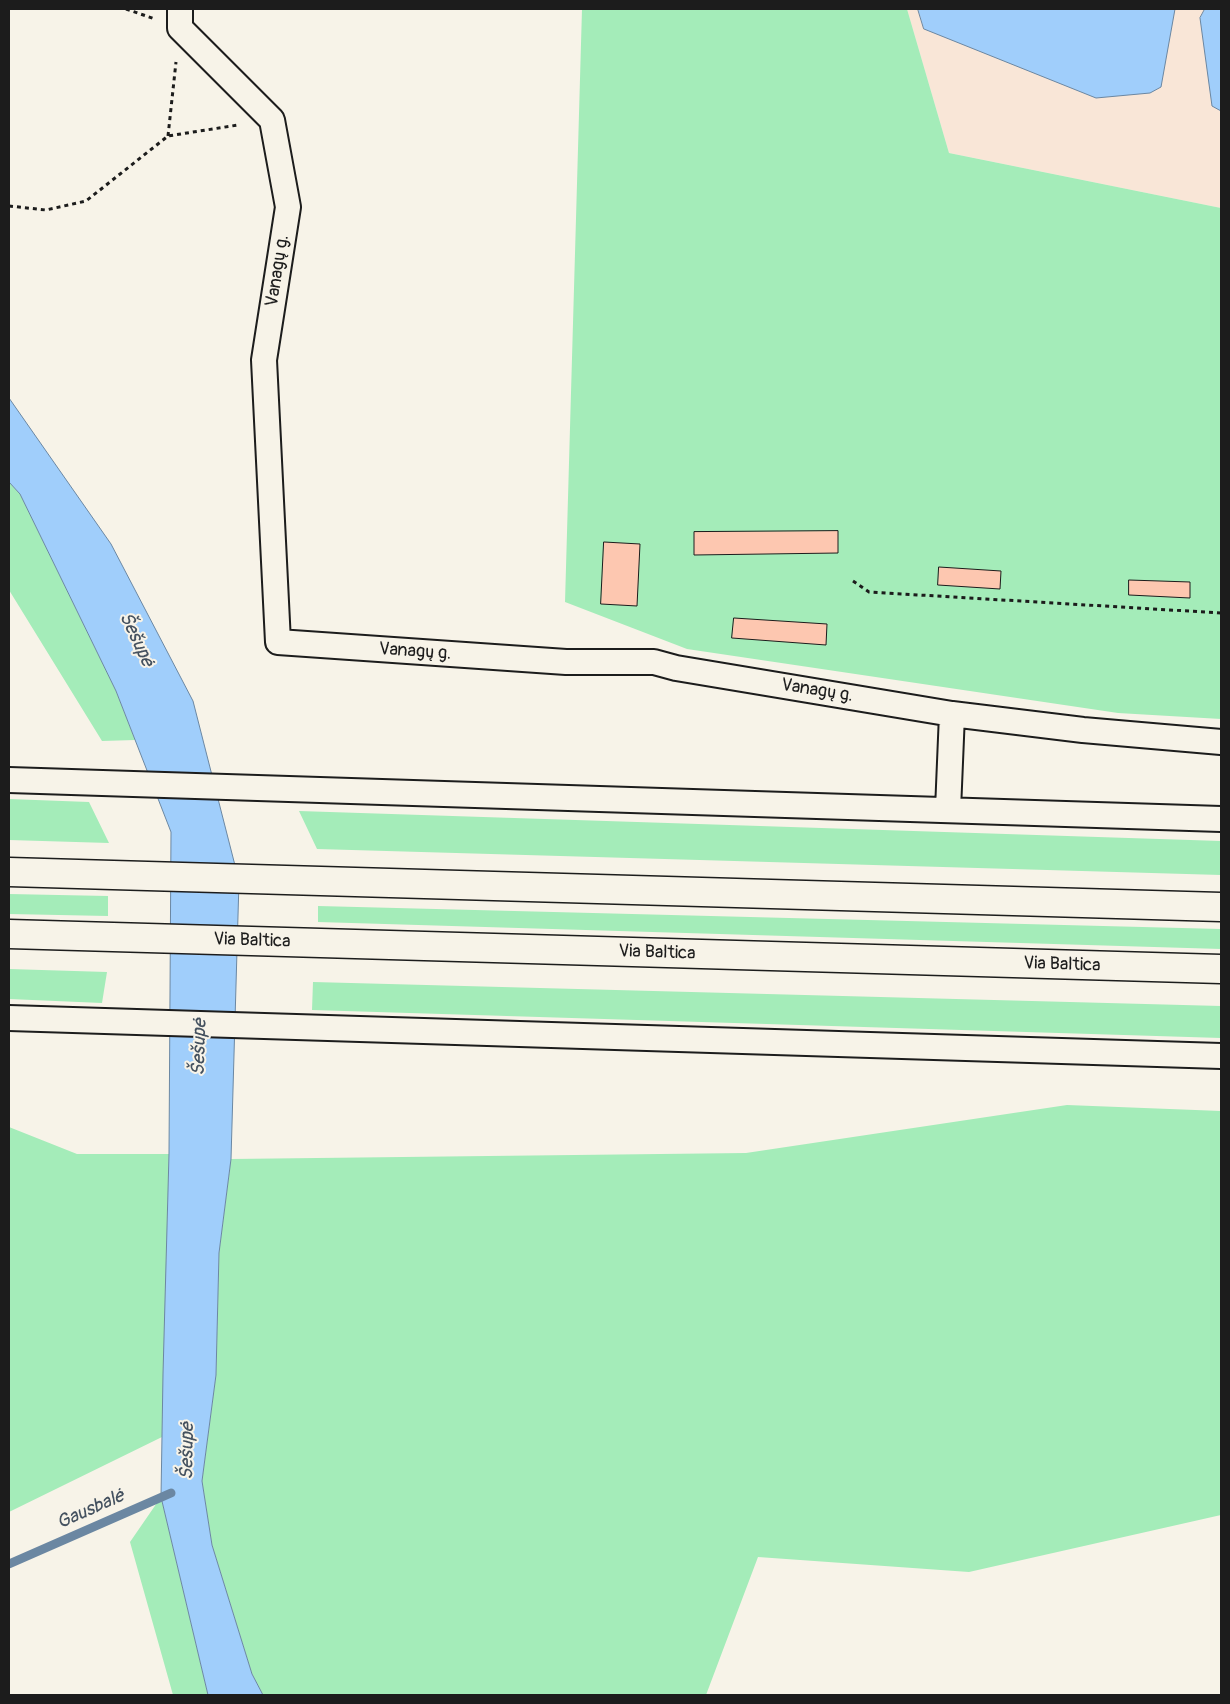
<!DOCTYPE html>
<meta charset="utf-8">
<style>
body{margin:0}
#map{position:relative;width:1230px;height:1704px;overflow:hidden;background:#f7f3e8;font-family:Pangolin,sans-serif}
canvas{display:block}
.frame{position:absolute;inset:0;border:10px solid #1c1c1c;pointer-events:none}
</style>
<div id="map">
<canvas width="1230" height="1704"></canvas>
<div class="frame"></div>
</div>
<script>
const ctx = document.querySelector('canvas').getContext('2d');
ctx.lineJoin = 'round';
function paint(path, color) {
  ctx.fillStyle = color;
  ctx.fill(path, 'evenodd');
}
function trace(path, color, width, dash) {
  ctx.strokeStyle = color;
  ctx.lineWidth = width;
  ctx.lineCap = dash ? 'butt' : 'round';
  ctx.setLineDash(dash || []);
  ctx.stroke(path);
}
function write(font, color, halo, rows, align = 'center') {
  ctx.font = font + ' Pangolin,sans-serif';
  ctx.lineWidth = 4;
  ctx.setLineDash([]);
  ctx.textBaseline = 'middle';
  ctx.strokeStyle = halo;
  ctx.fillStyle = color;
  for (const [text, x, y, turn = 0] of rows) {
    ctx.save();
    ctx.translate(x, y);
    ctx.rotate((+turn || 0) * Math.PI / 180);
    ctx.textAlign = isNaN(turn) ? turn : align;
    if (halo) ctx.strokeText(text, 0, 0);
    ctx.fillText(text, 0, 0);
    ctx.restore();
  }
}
const built = new Path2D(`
 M907 9H1221V208L949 153Z`);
const green = new Path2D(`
 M582 9H907L949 153 1221 208V719L1118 713 687 649 565 602Z
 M9 482 20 494 116 691 135 740 102 741 9 590Z
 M9 799 89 802 109 843 9 840Z
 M299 811 1221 841V875L317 849Z
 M9 894 108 896V916L9 914Z
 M318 906 1221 929V949L318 922Z
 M9 969 107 972 102 1003 9 999Z
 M313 982 1221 1006V1038L312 1010Z
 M1067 1105 1221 1111V1515L969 1572 758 1557 706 1695H263L252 1674 212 1545 202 1481 216 1375 219 1253 231 1159 746 1153Z
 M9 1127 77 1154H169L162 1437 9 1512Z
 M161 1497 208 1695H173L130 1542Z`);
const water = new Path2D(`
 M918 9H1175L1161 87 1150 93 1096 98 924 29Z
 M1205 9H1221V111L1212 106 1200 18Z
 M9 398 111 544 193 701 239 881 231 1159 219 1253 216 1375 202 1481 212 1545 252 1674 263 1695H208L161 1497 163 1374 169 1154 171 832 116 691 20 494 9 482Z`);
const stream = new Path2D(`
 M9 1564 171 1493`);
const building = new Path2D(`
 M838 531V553L694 555V532Z
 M604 542 640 544 637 606 601 604Z
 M939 567 1001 571 1000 589 938 585Z
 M1129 580 1190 582V598L1129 595Z
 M734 618 827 624 826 645 732 638Z`);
const path = new Path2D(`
 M126 9 155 19
 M168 136 176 62
 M9 206 46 210 86 201 168 136 238 125
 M853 581 869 592 1221 613`);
const street = new Path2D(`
 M180 9V28L272 120 288 207 264 360 278 642 566 662H654L676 668 952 714 1083 730 1221 742
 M9 780 1221 819
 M948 810 952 714
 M9 1018 1221 1056`);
const highway = new Path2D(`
 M9 872 1221 907
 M9 934 1221 969`);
const streetNames = [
 ["Vanagų g.",278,271,-81],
 ["Vanagų g.",415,652,4],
 ["Vanagų g.",817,691,9],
 ["Via Baltica",252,941,2],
 ["Via Baltica",657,953,2],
 ["Via Baltica",1062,965,2]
];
const waterNames = [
 ["Šešupė",136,640,65],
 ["Šešupė",200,1047,-88],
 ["Šešupė",188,1451,-89],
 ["Gausbalė",91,1510,-24]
];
paint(built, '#f9e6d7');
paint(green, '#a4ecb9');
paint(water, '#a0cefb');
trace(water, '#6b87a2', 1);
trace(stream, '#6b87a2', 9);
paint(building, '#fdc7b0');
trace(building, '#1c1c1c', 1);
trace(street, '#1c1c1c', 28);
trace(highway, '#1c1c1c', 31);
trace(path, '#1c1c1c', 3, [4, 4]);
trace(street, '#f7f3e8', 24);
trace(highway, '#f7f3e8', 28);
write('18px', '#1c1c1c', '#f7f3e8', streetNames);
write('italic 19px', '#44515f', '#f7f3e8', waterNames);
</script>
